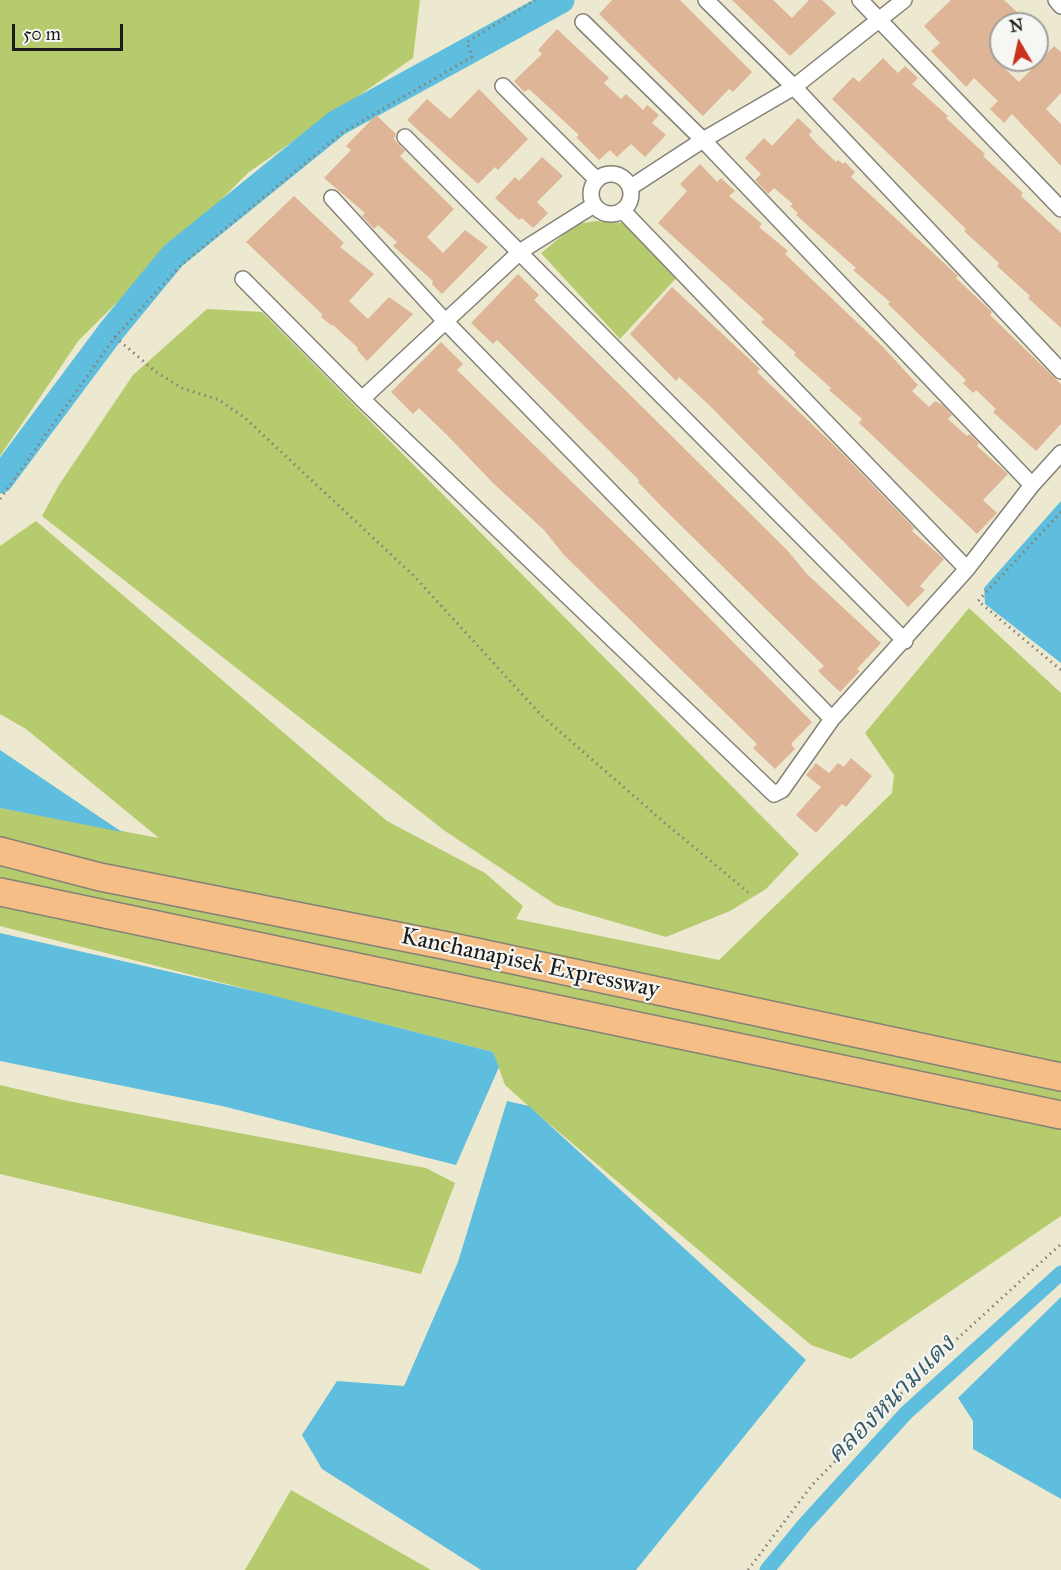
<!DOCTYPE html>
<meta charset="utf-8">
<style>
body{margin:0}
#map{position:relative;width:1061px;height:1570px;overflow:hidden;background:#ede9d1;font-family:"IM FELL Great Primer",serif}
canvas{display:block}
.north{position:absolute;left:989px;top:12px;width:60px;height:60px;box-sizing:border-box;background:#f6f6f2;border:2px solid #9f9f9c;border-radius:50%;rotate:351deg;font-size:16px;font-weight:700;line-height:24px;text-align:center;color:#1c1c1c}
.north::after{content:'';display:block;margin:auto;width:21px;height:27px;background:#c8321e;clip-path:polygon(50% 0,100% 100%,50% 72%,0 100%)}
.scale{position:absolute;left:12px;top:24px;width:111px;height:27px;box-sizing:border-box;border:3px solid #1c1c1c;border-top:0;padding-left:8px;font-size:18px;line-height:21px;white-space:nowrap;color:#1c1c1c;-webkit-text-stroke:4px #f6f6f2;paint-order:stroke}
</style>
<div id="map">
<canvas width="1061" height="1570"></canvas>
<div class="north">N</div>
<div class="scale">50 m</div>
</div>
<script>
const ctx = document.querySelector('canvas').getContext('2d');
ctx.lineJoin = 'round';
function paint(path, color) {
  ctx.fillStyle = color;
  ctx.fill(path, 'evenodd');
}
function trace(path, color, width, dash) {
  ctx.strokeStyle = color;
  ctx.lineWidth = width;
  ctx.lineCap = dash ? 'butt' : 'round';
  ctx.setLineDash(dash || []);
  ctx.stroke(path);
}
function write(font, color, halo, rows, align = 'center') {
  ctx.font = font + ' "IM FELL Great Primer","Noto Serif Thai",serif';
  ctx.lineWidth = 4.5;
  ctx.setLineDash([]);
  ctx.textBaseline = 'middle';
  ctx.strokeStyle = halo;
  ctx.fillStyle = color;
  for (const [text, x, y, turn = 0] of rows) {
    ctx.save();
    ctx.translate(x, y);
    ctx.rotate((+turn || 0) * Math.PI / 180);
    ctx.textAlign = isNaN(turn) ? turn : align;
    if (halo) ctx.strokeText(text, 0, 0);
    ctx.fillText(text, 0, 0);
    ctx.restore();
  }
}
const green = new Path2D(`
 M0 0H420L413 58 249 172 79 340 0 456Z
 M596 221 623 223 678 276 620 339 541 253 577 224Z
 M207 309 262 312 799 854 766 889 730 911 666 937 556 905 445 831 42 516 59 485 133 375Z
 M36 521 387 821 485 873 523 906 516 919 719 960 892 793 894 775 865 733 969 608 1061 693V1216L851 1359 811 1345 534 1111 505 1085 493 1052 0 926V808L159 838 26 729 0 714V546Z
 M0 1085 68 1101 426 1168 455 1183 421 1274 0 1174Z
 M291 1490 431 1570H245Z`);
const water = new Path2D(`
 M1061 501V663L985 604 984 588Z
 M0 750 122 832 0 808Z
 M0 933 267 994 493 1052 499 1067 456 1165 222 1106 0 1061Z
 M507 1101 529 1106 806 1360 636 1570H481L322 1469 302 1435 337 1381 404 1386 458 1262Z
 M1061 1297V1499L973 1449V1421L958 1398Z`);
const canal = new Path2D(`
 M767 1570 804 1525 906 1413 1061 1273`);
const river = new Path2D(`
 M0 480 112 330 173 256 337 123 561 0`);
const building = new Path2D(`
 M612 0H680L752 72 733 92 729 89 703 116 599 14Z
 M732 0H773L792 18 809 0H822L836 13 790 56Z
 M951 0H1004L1030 24H1001V65L1019 82 1054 46 1061 52V93L1046 109 1061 124V166L1012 114 1004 123 990 109 998 101 974 78 966 87 931 51 940 43 924 26Z
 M557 29 609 78 604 83 621 99 626 94 643 110 647 105 659 115 652 123 666 135 645 157 631 144 617 157 610 150 599 160 576 137 579 135 529 89 524 92 514 81 542 54 538 50Z
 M883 58 898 73 905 66 918 78 912 84 948 116 946 118 985 154 983 156 1023 193 1021 196 1061 233V328L1028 298 1030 296 997 266 999 263 964 231 966 229 832 99 853 77 859 82Z
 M479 89 528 139 498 170 495 167 478 184 407 120 427 99 450 119Z
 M376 115 396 134 394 139 405 151 400 156 454 209 427 237 443 253 465 230 488 247 442 294 432 284 433 281 393 246 397 242 378 225 374 229 362 216 365 213 324 178 351 150 346 146Z
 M798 118 812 131 809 135 819 146 836 162 838 160 843 164 845 162 855 172 851 177 958 276 956 278 992 312 990 315 1061 384V424L1036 451 993 412 996 409 976 390 973 393 963 383 966 380 888 304 890 302 853 270 856 268 796 215 798 213 790 206 793 204 774 188 768 194 755 180 761 174 745 158 764 138 772 146Z
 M542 157 563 176 537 202 548 213 533 228 522 218 519 220 495 198 515 177 519 181Z
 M700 164 717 182 721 178 735 191 729 196 762 224 759 227 788 251 785 254 883 347 918 385 912 391 929 407 935 401 943 405 952 415 948 419 967 436 970 434 979 443 977 446 1008 474 983 500 997 513 977 534 859 423 862 419 829 390 831 388 794 355 796 353 761 322 764 319 658 223 687 191 680 184Z
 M294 196 344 243 340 247 374 274 349 301 368 319 389 297 413 314 367 361 357 350 358 348 333 325 332 326 321 317 322 314 246 242Z
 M518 274 539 295 534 300 787 550 807 574 881 643 857 669 860 671 840 692 818 671 824 666 661 506 638 482 639 480 497 340 493 344 471 323Z
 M672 287 760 369 757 372 838 449 914 528 912 531 944 559 920 586 925 590 908 607 709 405 679 377 676 381 630 334Z
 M441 342 463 364 457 370 647 555 812 722 791 744 795 749 775 769 753 748 757 744 564 555 544 530 494 484 447 435 419 408 413 414 391 392Z
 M851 758 872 776 846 807 842 804 816 833 796 815 821 787 806 775 816 763 829 773 838 763 844 767Z`);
const path = new Path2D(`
 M115 337 156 372 182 388 219 400 245 418 414 576 542 716 666 824 748 892
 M0 499 115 337 181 265 343 132 472 57 467 42 535 0
 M1061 512 978 601 1061 670
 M748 1570 812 1485 935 1359 1061 1244`);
const minor = new Path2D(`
 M706 0 794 87 1061 371
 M860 0 1061 209
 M1056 0 1061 6
 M583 22 703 140 1032 485
 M503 86 597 180
 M405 137 905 641
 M591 194a20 20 0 1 1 40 0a20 20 0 1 1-40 0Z
 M631 187 703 140 794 87 904 0
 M332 198 444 320 832 719
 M623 211 967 569
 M243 279 362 399 774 794 782 790 832 719 967 569 1032 485 1061 453
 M362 399 521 251 594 205`);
const motorway = new Path2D(`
 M0 851 100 877 448 946 1061 1077
 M0 892 1061 1115`);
const streetNames = [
 ["Kanchanapisek Expressway",530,964,12]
];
const waterNames = [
 ["คลองหนามแดง",892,1400,-45]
];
paint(green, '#b6ca6e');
paint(water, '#5fbddd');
trace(canal, '#5fbddd', 15);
trace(river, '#5fbddd', 27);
paint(building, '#deb596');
trace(minor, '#848276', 18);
trace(motorway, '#848276', 30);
trace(path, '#848276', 3, [1.5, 4.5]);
trace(minor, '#fff', 15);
trace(motorway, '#f6be87', 27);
write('24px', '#1c1c1c', '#f6f6f2', streetNames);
write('italic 26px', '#375c69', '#f6f6f2', waterNames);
</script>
